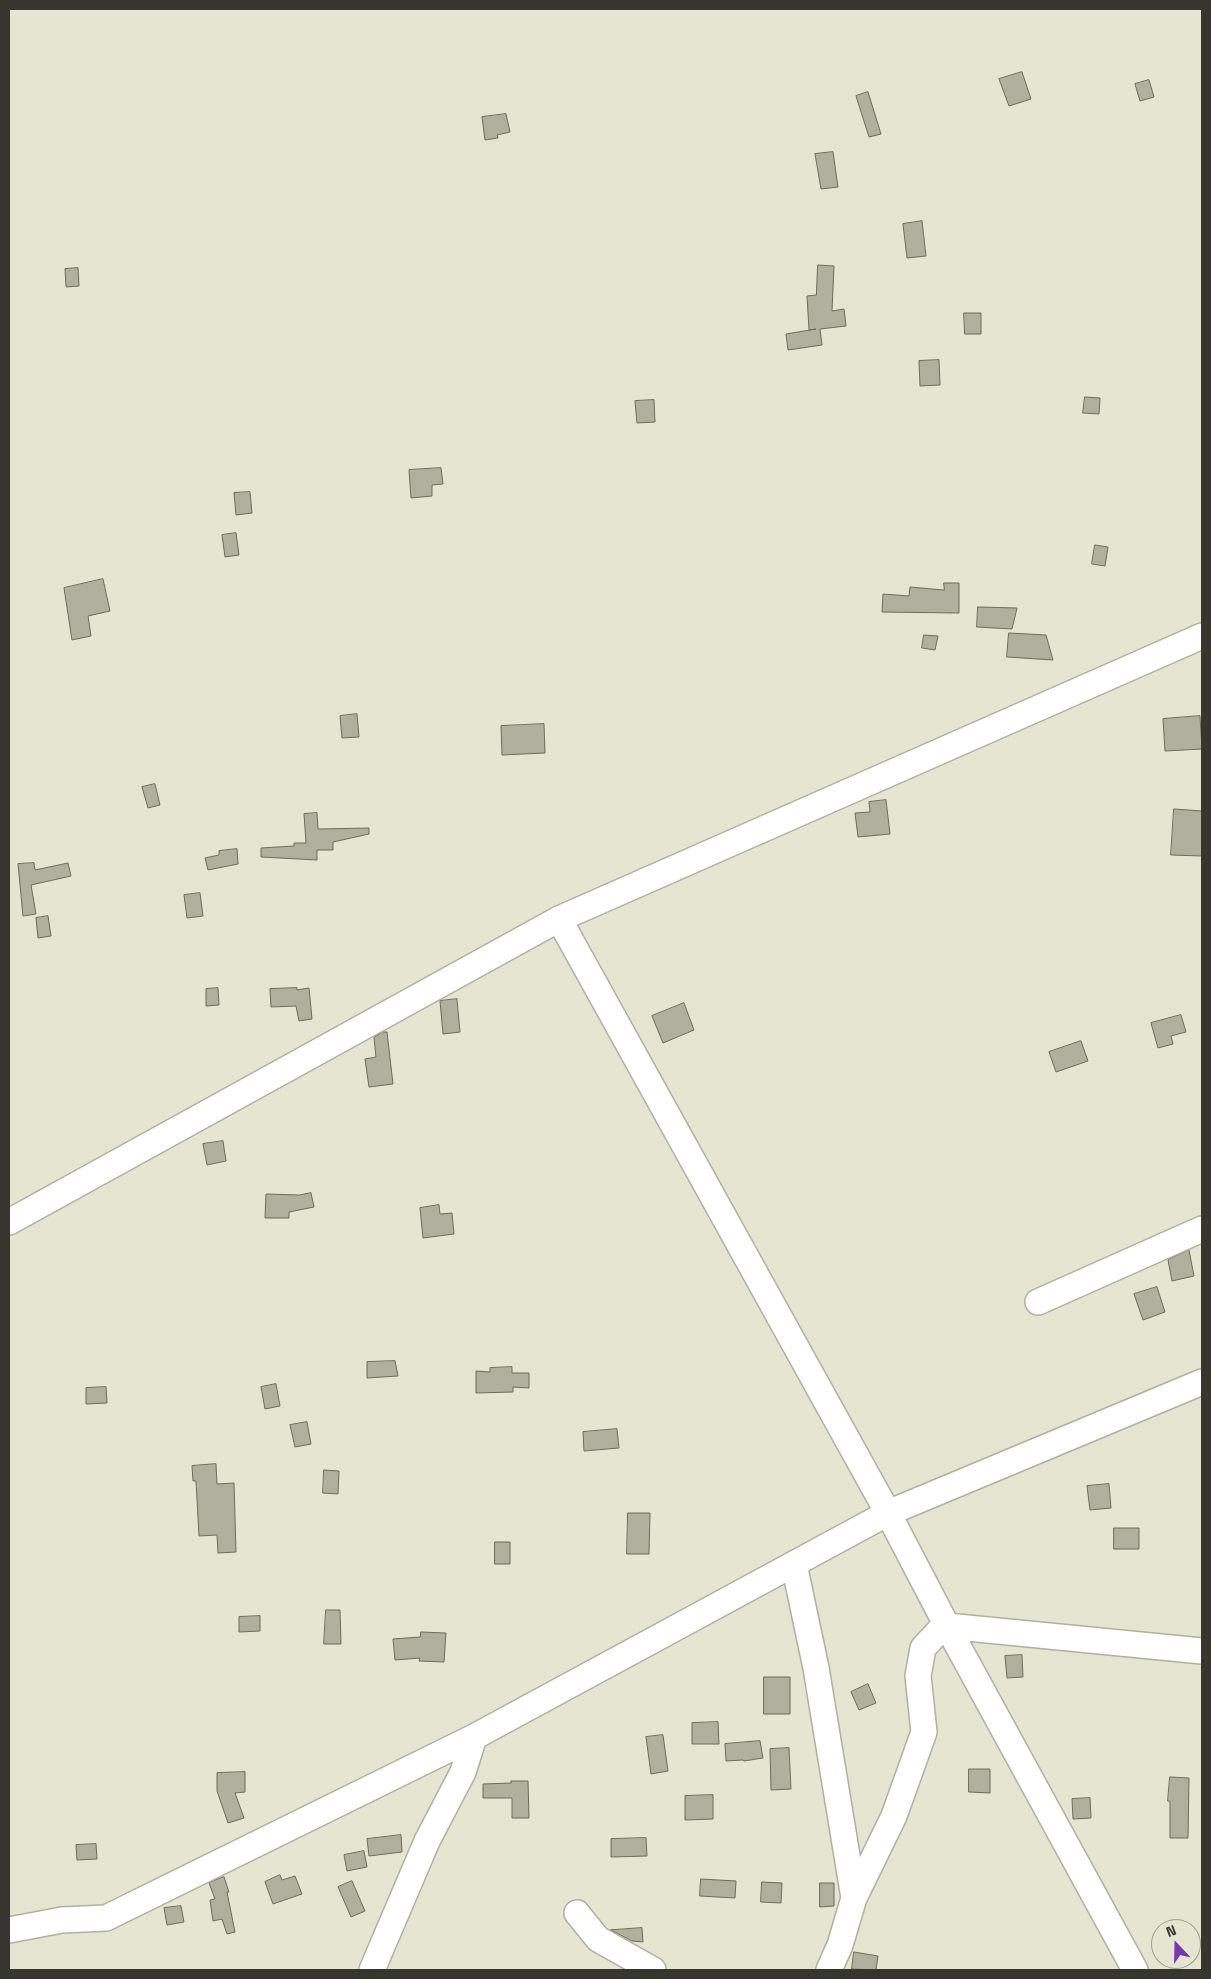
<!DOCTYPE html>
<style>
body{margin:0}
#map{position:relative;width:1211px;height:1979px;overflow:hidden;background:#e6e5d2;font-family:"Space Grotesk",sans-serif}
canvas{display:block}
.frame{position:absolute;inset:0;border:10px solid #36362f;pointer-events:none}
.north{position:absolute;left:1151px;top:1919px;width:50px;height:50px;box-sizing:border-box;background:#e6e5d2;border:1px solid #a09f91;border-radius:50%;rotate:339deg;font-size:14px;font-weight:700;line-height:20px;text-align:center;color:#36362f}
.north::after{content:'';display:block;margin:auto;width:18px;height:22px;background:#7639af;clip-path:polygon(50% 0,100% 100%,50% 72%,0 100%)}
</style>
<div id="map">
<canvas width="1211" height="1979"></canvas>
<div class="frame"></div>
<div class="north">N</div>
</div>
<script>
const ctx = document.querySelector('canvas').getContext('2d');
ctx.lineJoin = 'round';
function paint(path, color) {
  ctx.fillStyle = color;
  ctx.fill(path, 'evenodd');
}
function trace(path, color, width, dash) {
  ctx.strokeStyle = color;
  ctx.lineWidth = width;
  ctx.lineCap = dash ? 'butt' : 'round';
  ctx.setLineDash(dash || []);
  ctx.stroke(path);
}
const building = new Path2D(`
 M1022 72 1031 99 1009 106 999 79Z
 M1149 80 1154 97 1140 101 1135 84Z
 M868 92 881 134 869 137 856 96Z
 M506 114 510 132 497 135 498 138 485 140 482 117Z
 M833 152 838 187 821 189 815 154Z
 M922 221 926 256 907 258 903 224Z
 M818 265 834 266 832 311 844 309 846 326 820 329 822 345 788 350 786 334 816 329 809 330 807 296 816 295Z
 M78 268 79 286 66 287 65 269Z
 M964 313H981V334H965Z
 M939 360 940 385 920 386 919 361Z
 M1085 397 1100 398 1099 414 1083 413Z
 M654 400 655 422 637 423 635 401Z
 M441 468 443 484 432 485V496L411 498 409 470Z
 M250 492 252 513 236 515 234 493Z
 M236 533 239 555 225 557 222 535Z
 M1095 545 1108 547 1105 566 1092 564Z
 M103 579 110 611 88 616 91 636 72 640 64 588Z
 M944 583H959V613L882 612 883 594 909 596 910 587 944 590Z
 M978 607 1017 608 1012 629 977 627Z
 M1009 633 1046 635 1053 660 1007 657Z
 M924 635 938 636 935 650 922 648Z
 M357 714 359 737 342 738 340 716Z
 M1200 716 1202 749 1165 751 1163 719Z
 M544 724 545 753 502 755 501 726Z
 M155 784 160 805 148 808 142 787Z
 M886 800 890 834 858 837 855 813 870 812 869 802Z
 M1174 809 1202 811V856L1171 855Z
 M317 813 318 829 369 828V834L333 842V850H317V860L261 857V848L294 846V843H306L304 814Z
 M237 849 238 864 208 870 205 858 219 855V851Z
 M34 863 35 870 68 863 71 876 31 885 36 914 23 916 18 864Z
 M200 893 203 916 187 918 184 895Z
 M48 916 51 936 38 938 36 918Z
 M218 988 219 1005 206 1006V989Z
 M297 988V990L309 988 312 1019 299 1021 296 1006 271 1007 270 989Z
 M457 999 460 1032 443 1034 440 1001Z
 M684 1003 694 1030 663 1043 652 1016Z
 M1181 1015 1186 1032 1171 1036 1173 1044 1158 1048 1151 1023Z
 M383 1032H387L393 1084 369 1087 365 1059 376 1057 374 1038Z
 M1081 1041 1088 1061 1056 1072 1049 1052Z
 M223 1141 226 1161 207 1165 203 1144Z
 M311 1193 314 1207 289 1212V1218H265L266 1194 299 1195Z
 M439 1205 440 1214 452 1213 454 1234 423 1238 420 1208Z
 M1189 1250 1194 1276 1172 1281 1168 1260Z
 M1157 1287 1165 1312 1143 1320 1134 1294Z
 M395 1361 398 1376 367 1378V1362Z
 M512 1367V1373H529V1388L513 1387V1392L476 1393V1371L490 1372V1368Z
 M276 1384 280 1406 265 1409 261 1387Z
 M106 1387 107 1403 86 1404V1388Z
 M307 1422 311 1444 295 1447 290 1425Z
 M617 1429 619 1448 584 1451 583 1432Z
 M216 1464 217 1484 234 1483 236 1552 218 1553 217 1535 199 1536 196 1481H193L192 1466Z
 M324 1470 339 1471 338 1494 323 1493Z
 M1109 1484 1111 1508 1090 1510 1087 1486Z
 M628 1513H650L649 1554H627Z
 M1114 1528H1139V1549H1114Z
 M495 1542H510V1564H495Z
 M326 1610H340L341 1644H324Z
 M260 1616V1631L239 1632V1617Z
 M421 1632 446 1633 444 1662 419 1661 420 1658 395 1660 393 1639 420 1637Z
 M1022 1655 1023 1677 1007 1678 1005 1656Z
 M764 1677H790V1714H764Z
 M868 1684 876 1703 859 1710 851 1692Z
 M718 1722 719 1744H692V1723Z
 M663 1735 668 1771 651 1774 646 1737Z
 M760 1741 763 1758 744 1761 743 1760 726 1761 725 1744Z
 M789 1748 791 1789 771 1790 770 1749Z
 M969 1769H990V1793L969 1792Z
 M245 1772V1792L235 1793 244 1818 228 1823 217 1791V1773Z
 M1170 1777 1189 1778 1188 1838H1170V1801H1168Z
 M511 1781H528L529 1818H512V1798H483V1784L511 1783Z
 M713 1795V1819L685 1820V1796Z
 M1090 1798 1091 1818 1073 1819 1072 1799Z
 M401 1835 402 1852 369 1856 367 1839Z
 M646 1838 647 1856 611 1857V1839Z
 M96 1844 97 1859 77 1860 76 1845Z
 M364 1851 367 1867 347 1871 344 1855Z
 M280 1875 282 1880 295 1876 302 1894 273 1904 265 1882Z
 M224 1877 229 1892H227L235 1932 227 1934 222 1919 213 1921 210 1900 215 1899 209 1883Z
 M701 1879 736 1881 735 1898 700 1896Z
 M352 1881 365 1911 351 1917 338 1887Z
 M762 1882 782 1883 781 1903 761 1902Z
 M820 1883H834V1906L820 1907Z
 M181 1906 184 1922 167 1925 164 1908Z
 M642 1928 643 1942 632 1941 611 1930Z
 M854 1952 878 1956 876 1970 852 1969Z`);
const minor = new Path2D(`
 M559 919 888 1513 947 1626 1135 1970
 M9 1222 559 919 1202 636
 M1038 1302 1202 1229
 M794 1564 816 1668 854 1898 840 1945 829 1970
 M854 1898 894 1816 924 1732 918 1676 923 1648 938 1632 947 1626 1202 1651
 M577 1913 598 1939 653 1970
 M9 1930 62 1920 106 1918 474 1737 888 1513 1202 1382
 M372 1970 427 1841 463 1772 474 1737`);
paint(building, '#b1af9d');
trace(building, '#6d6c5b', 1);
trace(minor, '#b1b09e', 28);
trace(minor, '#fff', 25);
</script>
